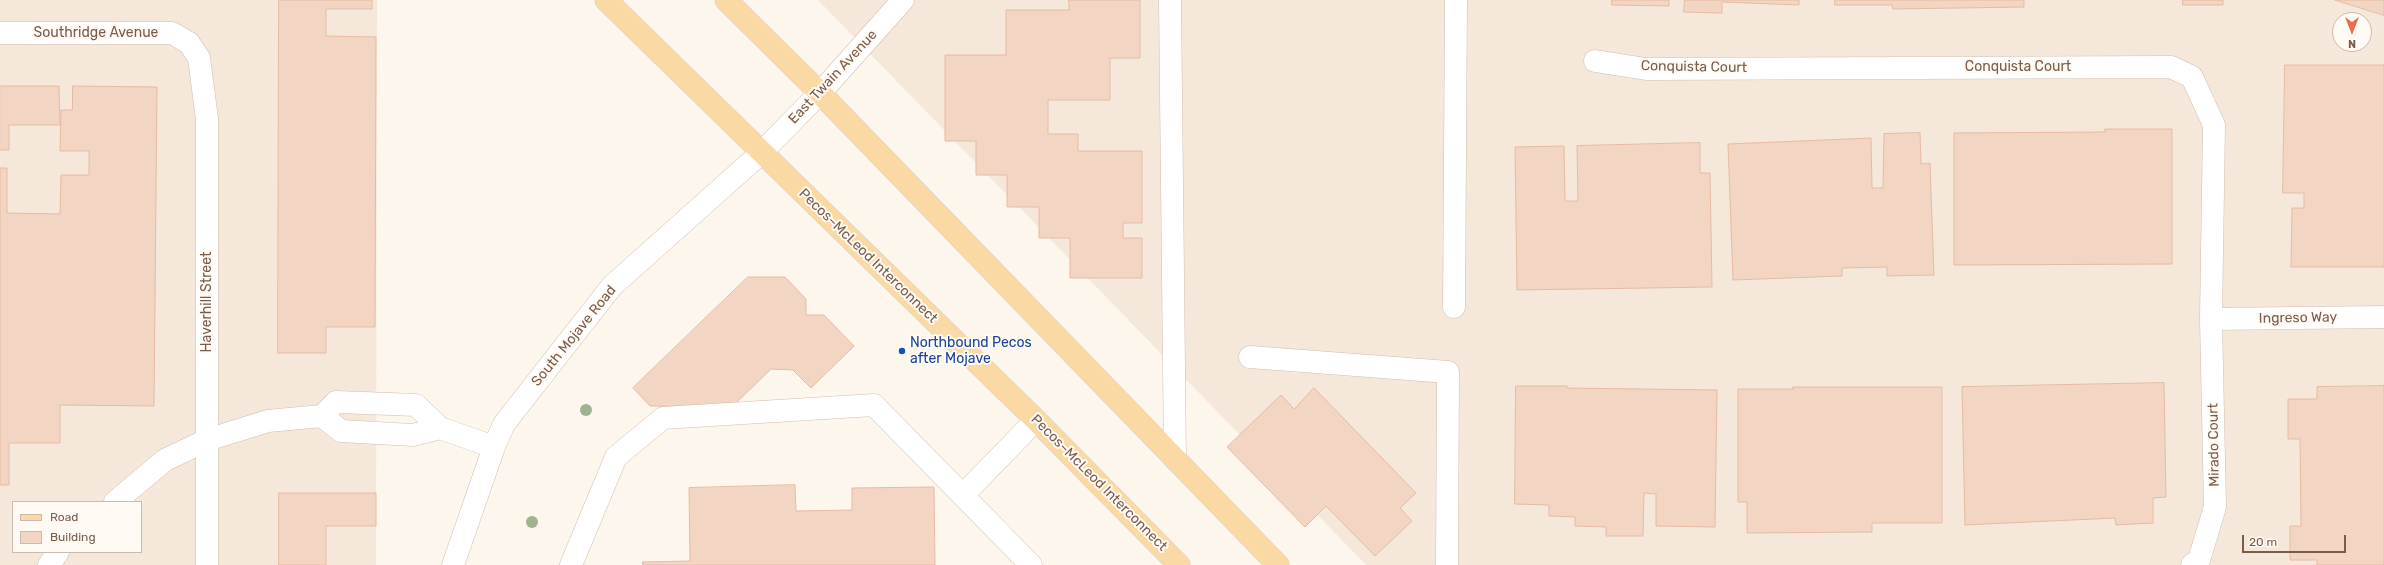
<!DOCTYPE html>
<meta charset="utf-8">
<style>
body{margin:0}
#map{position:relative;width:2384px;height:565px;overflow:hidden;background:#fdf6ec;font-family:Rubik,sans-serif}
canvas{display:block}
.legend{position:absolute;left:12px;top:501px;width:130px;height:52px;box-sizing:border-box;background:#fffaf3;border:1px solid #cabbb1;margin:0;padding:5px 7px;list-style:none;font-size:12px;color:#7a5c4d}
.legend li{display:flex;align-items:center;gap:8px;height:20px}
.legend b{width:20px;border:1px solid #cabbb1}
.north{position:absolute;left:2332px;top:12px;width:40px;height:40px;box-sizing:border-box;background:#fffaf3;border:1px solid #cabbb1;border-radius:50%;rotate:180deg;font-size:11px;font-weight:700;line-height:16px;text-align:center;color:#7a5c4d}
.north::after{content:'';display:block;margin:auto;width:14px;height:18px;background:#e76f51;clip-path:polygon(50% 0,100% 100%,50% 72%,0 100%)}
.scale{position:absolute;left:2242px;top:535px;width:104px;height:18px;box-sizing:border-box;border:2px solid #7a5c4d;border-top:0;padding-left:5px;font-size:12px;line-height:14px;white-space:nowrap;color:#7a5c4d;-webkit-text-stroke:3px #fffaf3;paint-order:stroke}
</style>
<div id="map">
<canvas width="2384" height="565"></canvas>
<ul class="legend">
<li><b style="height:5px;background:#fbd9a5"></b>Road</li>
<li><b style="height:11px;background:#f3d5c3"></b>Building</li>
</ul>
<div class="north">N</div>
<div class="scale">20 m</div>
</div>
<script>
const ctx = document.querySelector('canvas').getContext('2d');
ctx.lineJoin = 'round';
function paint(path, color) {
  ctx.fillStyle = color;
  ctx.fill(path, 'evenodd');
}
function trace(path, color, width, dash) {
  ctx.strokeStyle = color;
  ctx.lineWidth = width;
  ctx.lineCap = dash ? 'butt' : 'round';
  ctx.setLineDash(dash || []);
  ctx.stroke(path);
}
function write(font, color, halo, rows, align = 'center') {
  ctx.font = font + ' Rubik,sans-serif';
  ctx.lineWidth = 4;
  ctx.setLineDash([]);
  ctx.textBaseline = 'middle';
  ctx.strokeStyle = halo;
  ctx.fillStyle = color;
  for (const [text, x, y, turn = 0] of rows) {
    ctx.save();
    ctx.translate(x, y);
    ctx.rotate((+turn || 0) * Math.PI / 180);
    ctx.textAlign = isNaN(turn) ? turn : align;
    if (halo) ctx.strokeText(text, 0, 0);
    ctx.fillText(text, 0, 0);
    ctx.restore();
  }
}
const residential = new Path2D(`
 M0 0H377L376 565H0ZM13 502H141V552H13Z
 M818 0H2384V565H1366ZM2340 20H2364V44H2340Z`);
const building = new Path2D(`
 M279 0H372V9H326V36L376 37 375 327H326V353H278Z
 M1069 0H1140V58H1110V100H1048V134H1078V151H1142V223H1123V238H1142V278H1070V238H1039V207H1007V175H976V141H945V55H1006V10H1069Z
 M1612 0H1669V6L1612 5Z
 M1685 0H1799V5L1722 2V13L1684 12Z
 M1835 0H2024V7L1893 9 1892 5H1835Z
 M2183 0H2223V5H2183Z
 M2335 0H2384V15Z
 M2285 65H2384V267H2291L2292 208H2304V193H2283Z
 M0 86H59L60 125H9V150H0Z
 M73 86 157 87 154 406 60 405V443H9V485H0V168H7V213L60 214 61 175H89V151H60L61 110H72Z
 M2105 129H2172V264L1954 265V133L2105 132Z
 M1920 133 1921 164 1930 163 1934 275 1887 276V267L1842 268V276L1733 280 1728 144 1871 138 1872 188H1883L1884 134Z
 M1700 143V173H1710L1712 287 1517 290 1515 147 1564 146 1565 201H1578L1577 146Z
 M748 277H785L806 299V315H824L854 346 811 388 793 370 771 369 732 407 650 406 633 388Z
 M2164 383 2166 497 2153 498V523L2116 525 2115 518 1965 525 1962 387Z
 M1516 386H1567V388L1717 390 1715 527 1656 526V494L1644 493 1643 536H1606V527L1575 526V517L1549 516V505L1515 504Z
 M2384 386V565H2317V560H2290V526H2301L2300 439H2288V399H2317V387Z
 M1793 387H1942V523H1872V532L1747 533V502H1738V389H1793Z
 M1314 388 1416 493 1400 508 1412 521 1375 556 1326 506 1305 527 1227 447 1281 395 1294 409Z
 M795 485 796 511 852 510V488L934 487 935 565H643L642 562 690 561 689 488Z
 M279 493H376V526H326V565H279Z`);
const minor = new Path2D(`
 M1170 0 1175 459
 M0 33H172L189 43 199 58 207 119V565
 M1595 61 1646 69 2171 67 2192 77 2214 125 2211 319 2215 507 2199 560 2192 565
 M1454 307 1456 0
 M2211 319 2384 317
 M1250 357 1448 372 1447 565
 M322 416 341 431 413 435 440 428
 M963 495 1036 420
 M115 502 165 460 207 440 268 421 322 416 336 402 416 405 440 428 494 447
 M49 565 58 552
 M453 565 494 447 504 424 612 286 761 153 820 93 903 0
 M571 565 616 457 663 418 874 405 1031 565`);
const major = new Path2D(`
 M606 0 1036 420 1179 565
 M726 0 820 93 1278 565`);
const trees = [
 [586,410],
 [532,522]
];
const markers = [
 [902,351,4,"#1a4fb4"]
];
const streetNames = [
 ["Southridge Avenue",96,33],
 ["Conquista Court",1694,67,1],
 ["Conquista Court",2018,67],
 ["East Twain Avenue",833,77,-47],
 ["Pecos–McLeod Interconnect",868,256,44],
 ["Haverhill Street",207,302,-90],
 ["Ingreso Way",2298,318,-1],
 ["South Mojave Road",574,336,-51],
 ["Mirado Court",2214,445,-91],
 ["Pecos–McLeod Interconnect",1099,483,45]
];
const transitNames = [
 ["Northbound Pecos",910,343],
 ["after Mojave",910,359]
];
paint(residential, '#f5e8da');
paint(building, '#f3d5c3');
trace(building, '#e6bba3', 1);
trace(minor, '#d1beb0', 23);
trace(major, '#dad1cd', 23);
trace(minor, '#fff', 22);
trace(major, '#fbd9a5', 22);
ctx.fillStyle = '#a0b28e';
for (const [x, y] of trees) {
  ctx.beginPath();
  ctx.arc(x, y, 6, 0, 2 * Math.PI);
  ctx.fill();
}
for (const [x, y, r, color] of markers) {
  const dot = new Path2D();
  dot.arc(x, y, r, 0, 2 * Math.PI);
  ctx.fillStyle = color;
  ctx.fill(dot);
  trace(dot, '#fffaf3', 1.5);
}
write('14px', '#7a5c4d', '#fffaf3', streetNames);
write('14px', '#164399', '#fffaf3', transitNames, 'left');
</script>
